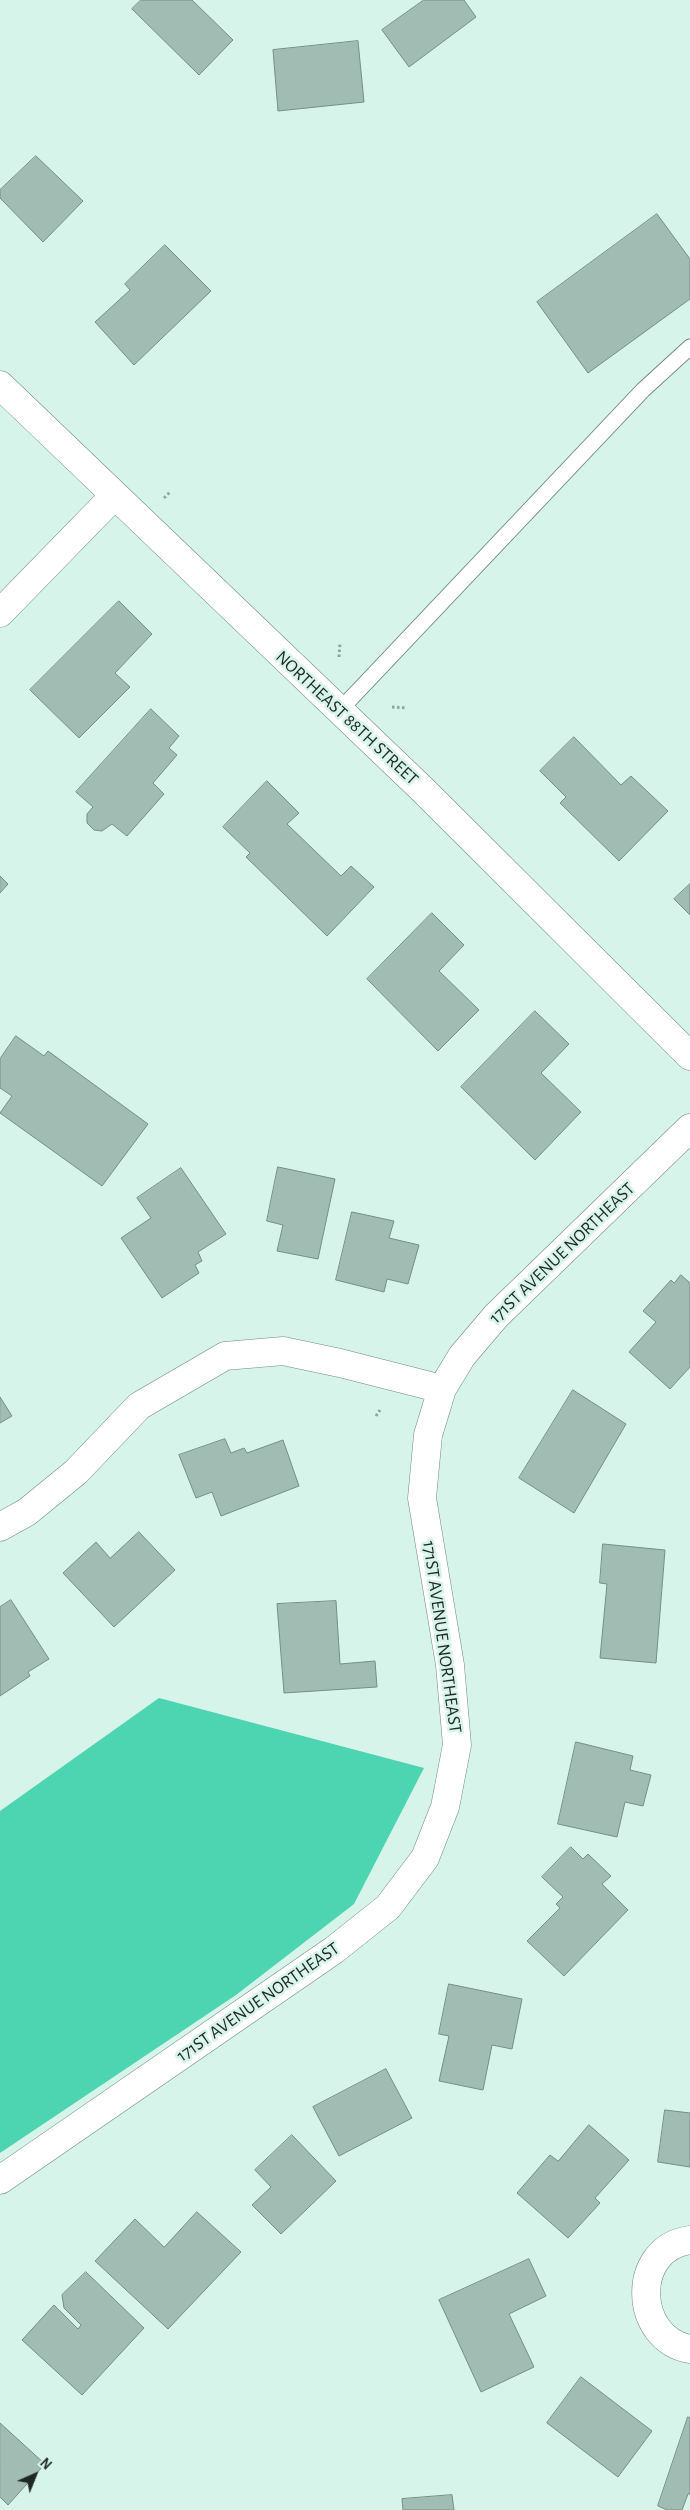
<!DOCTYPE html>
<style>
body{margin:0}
#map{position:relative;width:690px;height:2510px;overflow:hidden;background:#d7f4ea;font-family:"Alegreya Sans",sans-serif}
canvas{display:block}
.north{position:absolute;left:10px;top:2450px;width:50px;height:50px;-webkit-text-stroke:4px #d7f4ea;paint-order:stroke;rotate:44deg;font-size:14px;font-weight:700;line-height:20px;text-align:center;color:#1e2925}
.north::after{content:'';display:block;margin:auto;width:18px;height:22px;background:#1e2925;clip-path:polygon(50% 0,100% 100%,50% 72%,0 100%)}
</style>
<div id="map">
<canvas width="690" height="2510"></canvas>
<div class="north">N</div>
</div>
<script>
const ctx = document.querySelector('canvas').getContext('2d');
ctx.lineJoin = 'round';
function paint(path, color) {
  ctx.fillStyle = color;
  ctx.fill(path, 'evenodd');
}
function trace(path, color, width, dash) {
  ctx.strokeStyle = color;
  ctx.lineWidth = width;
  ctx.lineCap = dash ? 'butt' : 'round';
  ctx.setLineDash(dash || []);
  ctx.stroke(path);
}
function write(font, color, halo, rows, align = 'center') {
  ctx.font = font + ' "Alegreya Sans",sans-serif';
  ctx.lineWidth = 5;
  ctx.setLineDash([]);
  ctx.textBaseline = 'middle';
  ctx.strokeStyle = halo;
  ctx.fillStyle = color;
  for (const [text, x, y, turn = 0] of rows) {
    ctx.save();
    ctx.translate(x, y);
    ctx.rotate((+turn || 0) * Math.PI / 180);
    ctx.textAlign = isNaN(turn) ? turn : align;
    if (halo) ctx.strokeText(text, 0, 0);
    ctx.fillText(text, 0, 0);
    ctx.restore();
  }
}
const forest = new Path2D(`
 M159 1698 424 1768 354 1904 236 1995 0 2153V1811Z`);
const building = new Path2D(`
 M141 0H192L233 40 199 75 132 9Z
 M424 0H464L476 17 409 67 382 30Z
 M358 41 364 102 278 111 273 50Z
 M36 156 83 201 43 242 0 198V190Z
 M657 214 690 259V299L588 373 537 302Z
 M165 245 211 291 134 365 95 322 130 290 125 284Z
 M119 601 152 634 115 673 130 687 79 738 30 690Z
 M151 709 179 736 169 748 177 755 153 783 164 794 127 836 112 824 102 831 94 830 87 823V814L93 807 76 792Z
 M574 737 621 785 631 776 668 811 619 861 560 803 566 797 540 771Z
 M267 781 299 813 287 824 341 876 351 866 374 887 327 936 246 857 250 853 223 827Z
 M0 876 8 884 0 893Z
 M690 884V915L674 899Z
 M432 913 464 945 439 971 479 1010 438 1051 367 979Z
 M535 1011 569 1044 541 1073 581 1112 535 1160 461 1087Z
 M16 1036 44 1056 48 1051 148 1124 102 1186 0 1113 12 1096 0 1088V1059Z
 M278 1167 335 1179 318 1259 277 1251 283 1225 267 1221Z
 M181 1168 226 1234 198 1252 202 1261 195 1265 199 1273 162 1298 121 1238 151 1218 137 1198Z
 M352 1212 394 1221 389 1238 419 1245 408 1284 387 1279 384 1292 336 1280Z
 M681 1275 690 1283V1367L670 1389 629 1352 656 1322 643 1311 671 1280 674 1283Z
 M573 1390 626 1424 574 1513 519 1478Z
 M0 1397 12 1416 0 1423Z
 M225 1439 231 1453 244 1448 247 1453 283 1440 299 1486 221 1516 212 1492 196 1498 179 1455Z
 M139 1532 175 1570 114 1627 63 1573 96 1542 110 1558Z
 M603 1544 665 1550 656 1663 600 1658 607 1584 600 1583Z
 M11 1600 49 1659 28 1672 30 1676 0 1696V1607Z
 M336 1601 340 1664 375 1661 377 1687 284 1693 277 1604Z
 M576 1742 633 1756 630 1770 651 1775 643 1806 625 1802 617 1837 558 1824Z
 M571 1847 583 1859 588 1854 611 1876 602 1884 628 1910 564 1976 527 1941 560 1908 556 1904 563 1897 542 1877Z
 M449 1984 522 1999 512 2049 492 2045 483 2090 439 2081 449 2036 439 2034Z
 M386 2069 412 2118 339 2156 313 2107Z
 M665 2110 690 2113V2167L658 2162Z
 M589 2125 629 2160 595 2198 600 2203 568 2238 517 2193 550 2155 558 2161Z
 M292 2135 336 2181 281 2234 252 2205 271 2187 255 2170Z
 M197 2212 241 2252 168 2329 95 2261 135 2219 164 2247Z
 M529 2259 546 2296 509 2314 534 2367 481 2392 439 2300Z
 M86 2272 144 2328 82 2395 22 2340 54 2305 78 2329 81 2325 64 2308 62 2295Z
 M581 2377 652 2431 618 2477 547 2423Z
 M688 2417 690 2418V2494H688L682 2510H667L658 2506Z
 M0 2423 45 2464 8 2505 0 2497Z
 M452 2495 454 2510H403L402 2499Z`);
const path = new Path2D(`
 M164 498 171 491
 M339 657 340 643
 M392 707 407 708
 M376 1416 380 1410`);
const lane = new Path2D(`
 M339 711 643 390 690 347`);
const street = new Path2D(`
 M0 385 423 790 690 1056
 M0 613 114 496
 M0 1527 27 1512 76 1472 139 1406 225 1356 283 1351 340 1363 442 1389
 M0 2180 334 1950 388 1907 425 1858 445 1807 457 1745 450 1665 422 1498 428 1435 442 1389 462 1356 496 1316 690 1128
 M690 2240C630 2248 633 2339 690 2349`);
const streetNames = [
 ["NORTHEAST 88TH STREET",347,718,43],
 ["171ST AVENUE NORTHEAST",562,1253,-44],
 ["171ST AVENUE NORTHEAST",442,1637,82],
 ["171ST AVENUE NORTHEAST",258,2002,-35]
];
paint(forest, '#4dd4b0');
paint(building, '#a1bdb3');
trace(building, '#748f85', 1);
trace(lane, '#708a81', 17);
trace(street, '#708a81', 29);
trace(path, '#8fa59d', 3, [2.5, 2.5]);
trace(lane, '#fff', 15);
trace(street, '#fff', 28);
write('18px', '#1e2925', '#d7f4ea', streetNames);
</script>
